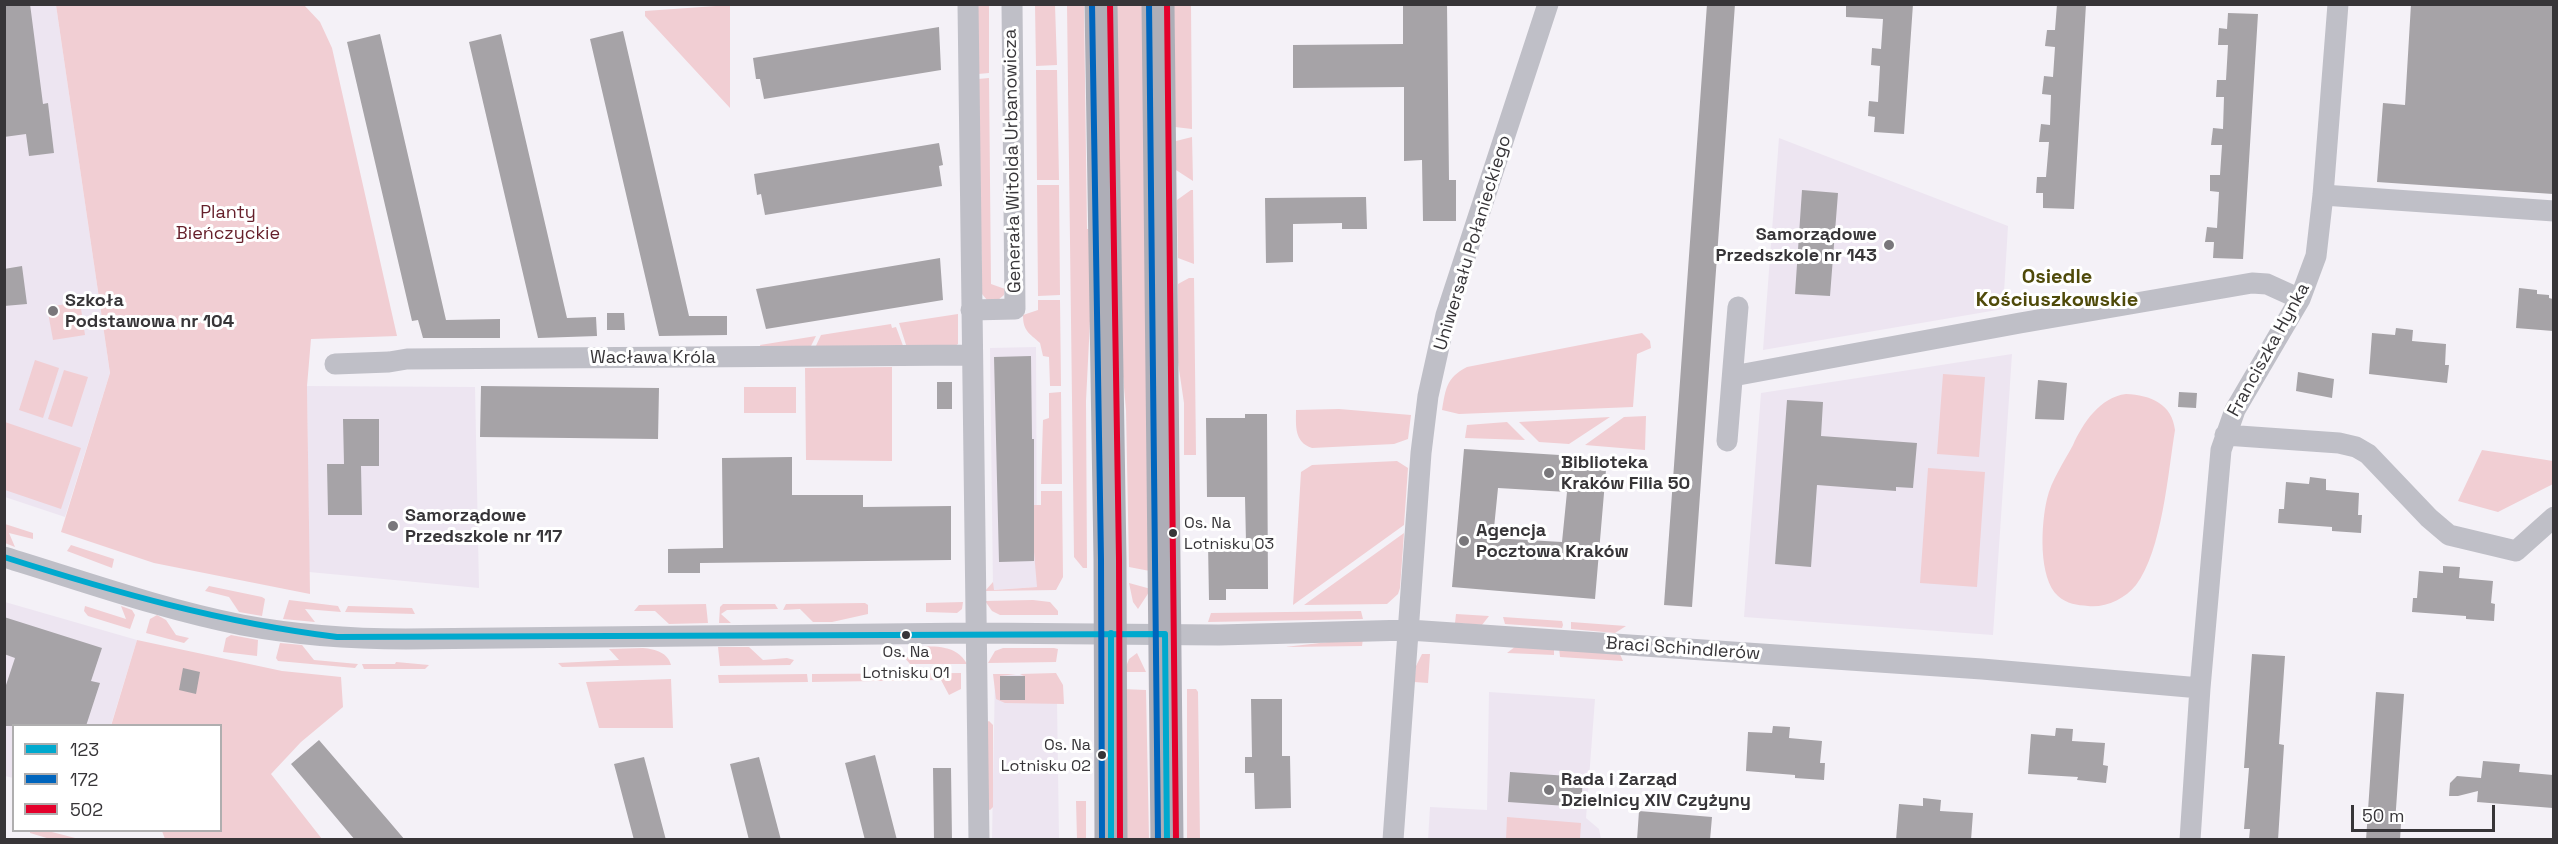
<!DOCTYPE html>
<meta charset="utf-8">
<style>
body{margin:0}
#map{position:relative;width:2558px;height:844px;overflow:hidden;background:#f4f1f7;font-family:"Space Grotesk",sans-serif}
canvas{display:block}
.frame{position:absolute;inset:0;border:6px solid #373538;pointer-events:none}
.legend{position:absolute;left:12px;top:724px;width:210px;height:108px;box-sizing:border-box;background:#fff;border:2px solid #afaeaf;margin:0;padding:8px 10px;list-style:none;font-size:18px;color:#373538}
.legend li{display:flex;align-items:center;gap:12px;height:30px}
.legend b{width:30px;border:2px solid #afaeaf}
.scale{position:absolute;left:2351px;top:805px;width:144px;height:27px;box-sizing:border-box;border:3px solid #373538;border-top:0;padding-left:8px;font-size:18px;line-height:21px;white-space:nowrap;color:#373538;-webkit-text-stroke:4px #fff;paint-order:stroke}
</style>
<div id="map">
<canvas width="2558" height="844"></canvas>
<div class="frame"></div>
<ul class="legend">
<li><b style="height:8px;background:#00a9ce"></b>123</li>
<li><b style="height:8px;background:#0065bd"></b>172</li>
<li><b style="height:8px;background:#e4002b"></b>502</li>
</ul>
<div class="scale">50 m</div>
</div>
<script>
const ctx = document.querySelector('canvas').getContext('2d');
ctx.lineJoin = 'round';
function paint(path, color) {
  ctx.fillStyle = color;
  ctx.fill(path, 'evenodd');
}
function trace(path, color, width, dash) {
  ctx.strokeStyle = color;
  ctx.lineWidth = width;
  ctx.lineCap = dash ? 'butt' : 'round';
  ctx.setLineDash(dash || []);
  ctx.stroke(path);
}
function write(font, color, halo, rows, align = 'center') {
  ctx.font = font + ' "Space Grotesk",sans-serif';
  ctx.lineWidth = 6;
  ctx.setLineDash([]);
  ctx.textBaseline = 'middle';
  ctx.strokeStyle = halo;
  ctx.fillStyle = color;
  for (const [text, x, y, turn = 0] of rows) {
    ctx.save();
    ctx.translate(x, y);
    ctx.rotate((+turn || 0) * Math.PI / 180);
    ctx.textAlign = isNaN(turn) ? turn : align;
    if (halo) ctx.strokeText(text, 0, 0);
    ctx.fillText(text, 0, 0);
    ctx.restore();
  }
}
const built = new Path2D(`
 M5 5H56L110 373 65 517 5 497Z
 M1779 138 2008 226 2003 309 1763 350Z
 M1036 347 1037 587 993 590 990 348Z
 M2012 354 1993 635 1744 617 1761 393Z
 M307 386 475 387 479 588 309 572Z
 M5 602 137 640 111 725 14 726 13 778 5 776Z
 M995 675H1036L1057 701 1059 839 992 840Z
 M1489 692 1595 699 1586 818 1599 829 1601 839 1428 840 1430 807 1487 810Z`);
const green = new Path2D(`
 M56 5H304L320 22 332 48 397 336 311 339 307 386 310 594 154 563 61 532 110 373Z
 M730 5V108L645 16V11Z
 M978 5H989V73L978 74Z
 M1035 5H1055L1057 65 1036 66Z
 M1067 5H1084L1087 229H1091L1092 281 1086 401 1087 568H1083L1074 557Z
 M1111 5H1147L1155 572 1129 567 1126 410 1117 308Z
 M1174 5H1191L1192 129 1175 127Z
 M1036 70H1057L1059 180H1037Z
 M989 78 991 284 1005 289 1004 295 998 300H987L982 294 978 79Z
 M1192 137 1193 181 1176 170V141Z
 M1037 185H1059L1060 295 1038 296Z
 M1191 190H1193L1194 264 1178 258 1177 200Z
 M1189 278H1194L1196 455H1184V403L1176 349 1178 348V284Z
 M1038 300H1060L1061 386H1050L1049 357 1043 356 1040 343C1029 333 1023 331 1023 315L1038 310Z
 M80 302 85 335 53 340 47 307Z
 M958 314V344L953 348 908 351 899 323Z
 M891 324 892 328 896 327 905 351 813 352 821 335Z
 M1642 333 1650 341 1651 348 1637 354 1633 407 1459 414 1442 410C1446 388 1446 378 1467 367Z
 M816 336 808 352H762L760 345Z
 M35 360 59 368 43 418 19 410Z
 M892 367V461L806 460 805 368Z
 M64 370 88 377 72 427 48 419Z
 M1943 374 1985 377 1979 457 1937 454Z
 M744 387H796V413H744Z
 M1061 392 1062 484H1041L1043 420 1049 418V393Z
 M2126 394C2151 395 2172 404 2175 430 2168 473 2162 551 2136 585 2125 599 2105 608 2088 606 2077 605 2067 604 2058 596 2038 578 2041 524 2047 499 2051 481 2064 462 2073 445 2083 423 2100 397 2126 394Z
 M1339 409 1411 415 1408 439 1394 444 1312 448C1294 442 1296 426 1296 410Z
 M1646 416 1645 450 1585 445 1624 417Z
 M1610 417 1569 444 1539 442 1519 422Z
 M5 422 81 448 61 509 5 490Z
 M1507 422 1525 440 1465 438 1467 425Z
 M2482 450 2553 461V484L2498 512 2458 501Z
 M1397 461 1408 468 1404 525 1293 605 1301 472 1312 465Z
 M1928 468 1985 472 1977 587 1920 583Z
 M1041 491H1062L1063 577 1056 590 985 591 993 582 994 590 1037 587 1030 505H1041Z
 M5 524 33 533V539L9 533 15 547 5 543Z
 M1404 533 1400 588 1398 594 1387 604 1304 605Z
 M71 545 114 559 112 568 67 551Z
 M1129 583 1151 589 1138 609 1133 602Z
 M209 586 262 597 265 599 262 616 239 612 229 597 205 591Z
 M289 600 338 606 341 612 305 609 315 622 283 619Z
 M1033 600 1050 602 1058 611V615H1000L992 611 985 601Z
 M963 602 962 609 957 613 926 612V603Z
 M865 603 868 605V614L832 622H813L800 609 783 610 786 604Z
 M706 604 708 623 669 624 655 611H634L639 605Z
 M723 604H775L778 609 727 610 721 614 731 623H719L720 607Z
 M85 606 126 619 121 606 132 610 135 615 130 629 88 616 84 611Z
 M348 606 412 608 415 614 345 612Z
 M1361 611 1363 619 1208 622 1211 613Z
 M1456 614 1489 616 1482 625 1455 623Z
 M157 615 166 620 176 635 189 638 184 643 146 633 150 619Z
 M1503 617 1562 621 1563 625 1562 628 1505 624Z
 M1571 622 1626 626 1615 633 1571 629Z
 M231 635 258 640 257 656 223 652 226 638Z
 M1363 638 1362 646 1285 647Z
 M137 640 282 671 341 677 343 707 301 742 271 774 322 839H165L162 831 220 830V726H111Z
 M280 643 302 645 314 660 358 664 355 668 278 661 276 658Z
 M916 646C936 647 956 644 967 664H910L904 657H927Z
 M1516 646 1554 648V655L1507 653Z
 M718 647H749L763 660 787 658 794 660 790 665 720 666Z
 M643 648C656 649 668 653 671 665L562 667 558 663 619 660 609 649Z
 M1003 648H1054L1058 649 1056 662 988 663 995 651Z
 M1559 648 1619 652 1623 661 1560 657Z
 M1137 653 1146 672H1124L1129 659Z
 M1422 654H1430L1428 683 1414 682 1416 666Z
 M396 662 429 665 425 669H364L362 664H395Z
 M961 673V689L949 695 941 680 812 682V674Z
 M1056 673 1063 685 1064 704 1005 703 996 699 993 674H1016L1000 676V700L1024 676 1020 674Z
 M807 674 808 682 719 683 718 675Z
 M671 679 673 728H599L586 682Z
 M1122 689 1146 690 1149 839 1122 840Z
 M1187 689H1196L1198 692 1200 839H1187Z
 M989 721 993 725V807L990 810 987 809V722Z
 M1076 801H1086V839H1077Z
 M1507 817 1581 823 1580 839H1506Z
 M30 831H48L79 839H50L30 833Z`);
const building = new Path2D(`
 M4 4H30L43 104 48 103 54 153 29 156 26 134 4 137Z
 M1403 4H1447L1449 180H1456V221H1423L1422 160 1404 161V87L1293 88V45L1403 44Z
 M1707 4H1735L1692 607 1664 605Z
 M1846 4H1913L1904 134 1874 132 1875 117 1868 116 1869 101 1878 102 1880 66 1871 65 1872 48 1881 49 1883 19 1846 17Z
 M2057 4H2086L2074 209 2043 208V193H2036L2037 177H2046L2049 142H2039L2041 124 2050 125 2051 95 2042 94 2044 76 2053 77 2055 47 2045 46 2047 30H2055Z
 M2411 4H2553V194L2377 182 2383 103 2405 105Z
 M2228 13 2258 14 2243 259 2213 258 2214 242H2205L2207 227 2217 228 2219 192 2210 191V175H2220L2222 145H2211L2213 128 2223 129 2224 97H2216L2217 80H2226L2228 45H2218L2219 28 2227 29Z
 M939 27 941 70 764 99 760 79H756L753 58Z
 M623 31 689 316H727V335L659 336 590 39Z
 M380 34 446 320 500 319V338H423L418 320 412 321 347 42Z
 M501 34 567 318 596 317 597 336 538 338 469 42Z
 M939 143 943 165 939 166 942 186 765 215 761 194 757 195 754 174Z
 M1802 190 1838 193 1830 296 1795 294Z
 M1366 197 1367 229H1342V223L1293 224V262L1266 263 1265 198Z
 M940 258 943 300 766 329 756 289Z
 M22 266 27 304 4 306V269Z
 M2519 288 2537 290V294L2549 295V298L2553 299V331L2516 328Z
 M607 313H624L625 330H607Z
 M2396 328 2413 330 2412 341 2446 344 2445 365H2449L2447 383 2369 374 2372 333 2395 335Z
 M1031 356 1032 439H1034V561L999 562 994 357Z
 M2298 372 2334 379 2332 398 2296 391Z
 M2038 380 2067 383 2064 420 2035 419Z
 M937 382H952V409H937Z
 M481 386 659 388 658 439 480 437Z
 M2179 392 2197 393 2196 408 2178 407Z
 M1787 400 1823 402 1821 436 1917 443 1913 488 1896 487V491L1817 485 1811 567 1775 564Z
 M1245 414H1267L1268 589H1226V600H1209L1208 543 1246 542 1245 497H1207L1206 418H1245Z
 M343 419H379V466H361L362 515H328L327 464H344Z
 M1464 449 1607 458 1595 599 1452 587ZM1498 488 1567 492 1562 542 1493 538Z
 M792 457V495H863V507L951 506V560L700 563V573H668V549L723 548 722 458Z
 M2310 477 2326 479V490L2359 493 2358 515H2362L2361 533 2332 531V527L2278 523 2279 509H2284L2286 482 2309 484Z
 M2443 566 2460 567 2459 578 2493 581 2491 603 2495 604 2494 621 2466 619V616L2412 612 2413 598H2417L2419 571 2443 573Z
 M4 617 102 648 91 681 100 683 86 726H4V691L15 658 4 654Z
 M2252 654 2285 656 2279 744 2284 745 2278 840H2249L2250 829H2244L2249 768H2244Z
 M183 668 200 672 196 694 179 690Z
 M1000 676H1025V700H1000Z
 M2376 692 2404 694 2395 823 2401 824 2400 840H2366Z
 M1251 699H1282V756H1290L1291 808 1255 809 1254 773H1245V757H1252Z
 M1773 726 1790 727 1789 738 1822 741 1820 763H1825L1824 780 1795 778V775L1746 771 1748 732 1772 733Z
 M2056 728 2073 729 2072 741 2105 743 2103 765 2108 766 2106 783 2077 780 2078 777 2028 774 2031 734 2055 736Z
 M319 740 388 820 405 840H355L291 764Z
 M875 755 897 840H865L845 763Z
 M644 757 666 840H634L614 764Z
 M759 757 781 840H749L730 764Z
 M2483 761 2520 764 2519 772 2553 775V808L2477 802 2478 791 2458 796H2449L2450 783 2457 776 2481 778Z
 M933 768H951L952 840H934Z
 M1510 772 1583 777 1581 807 1508 802Z
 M1923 798 1941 800 1940 811 1973 813 1971 840H1896L1899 804 1923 806Z
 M1639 811 1712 817 1710 840H1637Z`);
const street = new Path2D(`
 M968 4 979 840
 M2323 195 2554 211
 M971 310 1015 309 1012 4
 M335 364 389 362 407 359 971 355
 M1733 376 2020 323 2252 283 2267 284 2300 299
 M2225 435 2339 443 2356 447 2368 454 2429 518 2449 535 2516 551 2554 517
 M1727 441 1738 307
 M4 557C83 581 161 609 242 625 296 635 351 639 406 639L977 633 1219 635 1409 630 1982 669 2200 688
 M1393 840 1421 453 1428 396 1446 315 1548 4
 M2190 840 2200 688 2221 450 2235 410 2300 299 2316 256 2323 195 2338 4`);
const primary = new Path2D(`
 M1101 4 1110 559 1111 840
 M1158 4 1167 840`);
const bus1 = new Path2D(`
 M4 557C114 592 223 623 337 637L1165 634 1167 840
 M1111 633V840`);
const bus2 = new Path2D(`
 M1092 4 1101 559 1102 840
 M1149 4 1158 840`);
const bus3 = new Path2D(`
 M1110 4 1119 559 1120 840
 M1167 4 1176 840`);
const markers = [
 [1889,245,6,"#79777b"],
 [53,311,6,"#79777b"],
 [1549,473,6,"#79777b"],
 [393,526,6,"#79777b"],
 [1173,533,5,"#373538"],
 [1464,541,6,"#79777b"],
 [906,635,5,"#373538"],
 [1102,755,5,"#373538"],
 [1549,790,6,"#79777b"]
];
const busNames = [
 ["Os. Na",1184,524],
 ["Lotnisku 03",1184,545],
 ["Os. Na",906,653,"center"],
 ["Lotnisku 01",906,674,"center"],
 ["Os. Na",1091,746,"right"],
 ["Lotnisku 02",1091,767,"right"]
];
const streetNames = [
 ["Generała Witolda Urbanowicza",1013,161,-91],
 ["Uniwersału Połanieckiego",1473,243,-73],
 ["Franciszka Hynka",2269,350,-61],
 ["Wacława Króla",653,358],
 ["Braci Schindlerów",1683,649,4]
];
const parkNames = [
 ["Planty",228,213],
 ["Bieńczyckie",228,234]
];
const poiNames = [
 ["Samorządowe",1877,235,"right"],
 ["Przedszkole nr 143",1877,256,"right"],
 ["Szkoła",65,301],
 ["Podstawowa nr 104",65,322],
 ["Biblioteka",1561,463],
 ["Kraków Filia 50",1561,484],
 ["Samorządowe",405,516],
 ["Przedszkole nr 117",405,537],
 ["Agencja",1476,531],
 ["Pocztowa Kraków",1476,552],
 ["Rada i Zarząd",1561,780],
 ["Dzielnicy XIV Czyżyny",1561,801]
];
const neighbourhoodNames = [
 ["Osiedle",2057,278],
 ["Kościuszkowskie",2057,301]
];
paint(built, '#ede5f1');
paint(green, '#f1ced3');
paint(building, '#a6a3a7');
trace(street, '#bfbfc7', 21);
trace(primary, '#aeaeb7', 33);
trace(bus1, '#00a9ce', 6);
trace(bus2, '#0065bd', 6);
trace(bus3, '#e4002b', 6);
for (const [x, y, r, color] of markers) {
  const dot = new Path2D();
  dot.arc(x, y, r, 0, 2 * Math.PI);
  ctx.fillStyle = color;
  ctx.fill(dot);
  trace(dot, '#fff', 2);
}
write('16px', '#373538', '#fff', busNames, 'left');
write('18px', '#373538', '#fff', streetNames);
write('18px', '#66202b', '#fff', parkNames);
write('bold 18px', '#373538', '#fff', poiNames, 'left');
write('bold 20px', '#4f4a09', '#fff', neighbourhoodNames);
</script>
